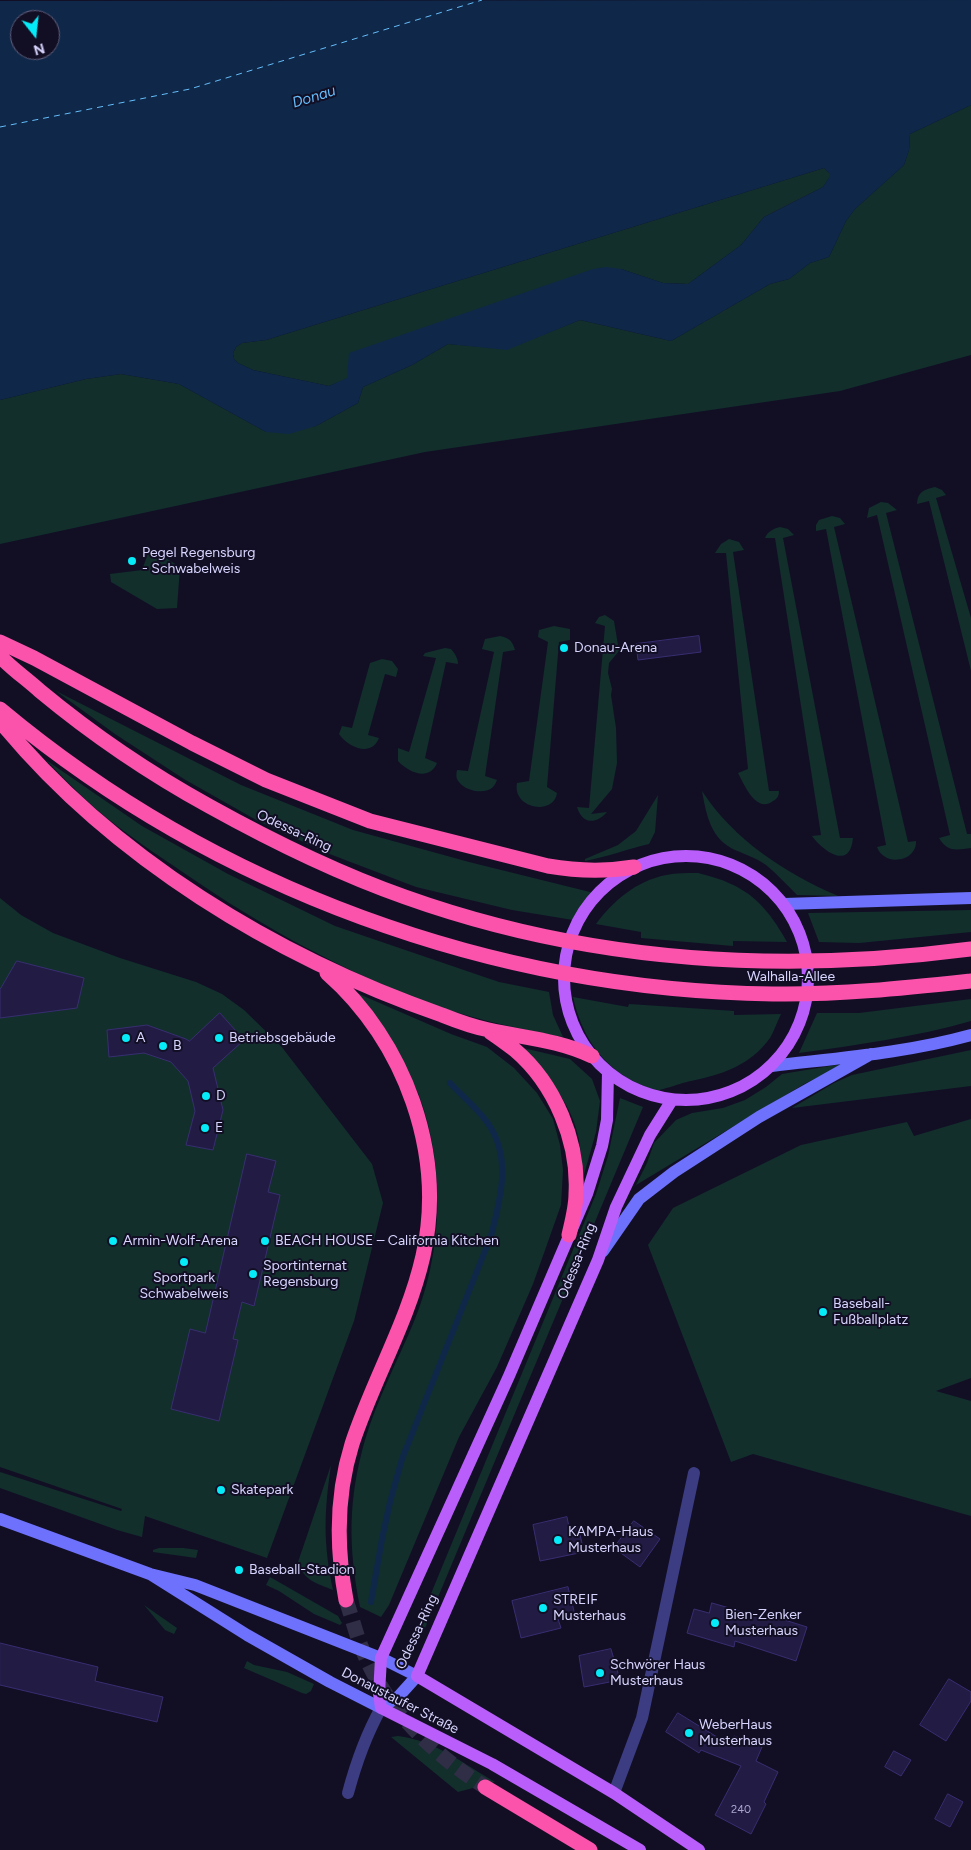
<!DOCTYPE html>
<meta charset="utf-8">
<style>
body{margin:0}
#map{position:relative;width:971px;height:1850px;overflow:hidden;background:#120f25;font-family:Figtree,sans-serif}
canvas{display:block}
.north{position:absolute;left:10px;top:10px;width:50px;height:50px;box-sizing:border-box;background:#120f25;border:1px solid #615e7c;border-radius:50%;rotate:164deg;font-size:14px;font-weight:700;line-height:20px;text-align:center;color:#d7d4fe}
.north::after{content:'';display:block;margin:auto;width:18px;height:22px;background:#06ebf8;clip-path:polygon(50% 0,100% 100%,50% 72%,0 100%)}
</style>
<div id="map">
<canvas width="971" height="1850"></canvas>
<div class="north">N</div>
</div>
<script>
const ctx = document.querySelector('canvas').getContext('2d');
ctx.lineJoin = 'round';
function paint(path, color) {
  ctx.fillStyle = color;
  ctx.fill(path, 'evenodd');
}
function trace(path, color, width, dash) {
  ctx.strokeStyle = color;
  ctx.lineWidth = width;
  ctx.lineCap = dash ? 'butt' : 'round';
  ctx.setLineDash(dash || []);
  ctx.stroke(path);
}
function write(font, color, halo, rows, align = 'center') {
  ctx.font = font + ' Figtree,sans-serif';
  ctx.lineWidth = 4;
  ctx.setLineDash([]);
  ctx.textBaseline = 'middle';
  ctx.strokeStyle = halo;
  ctx.fillStyle = color;
  for (const [text, x, y, turn = 0] of rows) {
    ctx.save();
    ctx.translate(x, y);
    ctx.rotate((+turn || 0) * Math.PI / 180);
    ctx.textAlign = isNaN(turn) ? turn : align;
    if (halo) ctx.strokeText(text, 0, 0);
    ctx.fillText(text, 0, 0);
    ctx.restore();
  }
}
const green = new Path2D(`
 M971 105V355L840 391 425 452 0 544V400L86 379 121 374 179 384 266 432 316 426 358 403 363 387 412 365 448 344 507 349 580 320 671 341 770 284 789 279 810 263 829 257 846 221 855 209 904 165 909 150 910 134Z
 M824 168 829 173V178L823 187 764 217 741 245 688 284 663 283 621 269 329 386 253 370 238 363 234 359 233 353 236 347 242 343 266 340Z
 M935 487 942 490 946 495 936 498 971 618V671L929 501 917 504C918 491 924 490 935 487Z
 M881 502 888 503 897 510 886 513 967 834H971V848C956 850 947 852 939 838L950 835 877 515 867 518 869 508Z
 M832 516 840 518 845 524 834 527 908 842 916 841C917 862 884 867 877 847L886 845 826 529 816 531V525L819 520Z
 M780 527 788 529 794 535 783 538 840 838H853C850 871 823 851 812 836L821 835 775 538H765C768 531 773 529 780 527Z
 M729 539 739 542 744 550 733 552 769 791H779C779 796 777 799 773 801 756 814 744 784 738 773L748 769 726 553H715L721 544Z
 M150 548 180 567 177 608 157 609 111 582 110 574 142 570Z
 M605 615 614 621 619 651 609 663 608 673 612 689 611 695 616 728 617 763 612 789 591 814 607 812C596 825 582 824 577 807L589 808 605 626 595 623 599 617Z
 M554 626 570 629V640L559 642 547 787 557 793C554 816 512 809 517 783L529 781 548 642 538 637 539 630Z
 M500 636C509 638 512 640 515 650L503 652 485 776 497 780C496 782 495 785 493 787 485 795 465 791 459 782 456 779 456 775 457 770L468 771 494 652 482 649 485 639Z
 M445 648 451 649C455 654 458 658 458 664L446 662 425 758 437 763C429 782 408 772 398 761V748L409 752 436 658 423 656 425 653Z
 M382 659 392 661 398 669 396 677 385 674 368 735 379 738C371 758 348 747 339 734L342 726 352 728 370 663Z
 M56 691 241 785 353 830 469 862 594 893 573 920 512 910 416 887 327 853 258 821 184 779 115 734Z
 M46 760 142 826 228 874 335 926 499 982 549 992 553 1015 563 1037C514 1028 464 1017 417 999 336 967 258 924 187 875 156 854 123 832 95 808 78 793 62 776 46 760Z
 M702 791C734 840 785 873 838 896L797 895C787 885 777 874 766 865 755 857 743 854 731 848 710 836 706 813 702 791Z
 M658 795 655 832 649 844C627 849 607 857 585 861V859L618 845 636 831Z
 M698 873C709 876 721 879 731 884 758 896 773 917 787 942L733 941V946L641 938V932L596 924C613 901 636 881 666 875 676 873 687 873 698 873Z
 M0 898 21 915 53 933 120 958 196 982 222 994 244 1010 281 1046 372 1164 383 1203 354 1321 267 1558 145 1516 142 1537 117 1530 0 1488V1472L121 1511 122 1509 0 1467Z
 M971 910V932L859 943 819 942 808 913Z
 M352 991 451 1034 487 1047 514 1068 537 1093 553 1119 560 1145 563 1170 561 1205 533 1284 497 1367 459 1437 389 1605 381 1617 360 1607C348 1547 348 1499 365 1440 377 1400 397 1362 413 1324 443 1253 446 1168 419 1095 416 1087 411 1080 407 1072 391 1043 371 1017 352 991Z
 M573 997 628 1007 629 1004 734 1011V1015L781 1014C777 1022 774 1031 770 1038 751 1065 721 1075 691 1081 684 1082 663 1090 658 1090 649 1089 641 1085 633 1081 599 1063 581 1033 573 997Z
 M971 999V1021C915 1037 857 1045 799 1053L817 1013H859Z
 M519 1047 570 1059 592 1079 600 1101 596 1132 583 1178C582 1166 581 1152 579 1140 572 1102 545 1073 519 1047Z
 M971 1050V1086L792 1108 834 1083 852 1075Z
 M848 1063 804 1084 636 1185 647 1163 654 1143 676 1120 692 1113 723 1108 745 1100 766 1087 782 1074Z
 M620 1098 643 1107 423 1633 416 1630 596 1194 608 1156Z
 M971 1119V1378L936 1391 971 1401V1516L753 1454 731 1462 648 1245 673 1208 801 1145 907 1122 914 1136Z
 M331 1465C324 1513 323 1542 333 1590 316 1583 304 1581 298 1562Z
 M159 1548H183L198 1550 196 1558 153 1552V1550Z
 M270 1577 338 1616 342 1623 340 1625 314 1614 279 1591 266 1585Z
 M144 1605 177 1628 174 1634 165 1630Z
 M247 1661 254 1665 287 1672 314 1684 311 1691 306 1694 302 1693 244 1668Z
 M398 1736C434 1740 464 1764 495 1782L458 1792 391 1737Z`);
const water = new Path2D(`
 M971 0V105L910 134 909 150 904 165 855 209 846 221 829 257 810 263 789 279 770 284 671 341 580 320 507 350 448 344 412 365 363 387 358 403 316 426 289 434 266 432 179 384 121 374 86 379 0 400V1ZM20 20H50V50H20ZM824 168 829 173V178L823 187 764 217 741 245 688 284 663 283 621 269 606 267 593 269 349 353 347 378 329 386 253 370 238 363 234 359 233 353 236 347 242 343 266 340Z`);
const stream = new Path2D(`
 M371 1602 382 1539 390 1502 402 1459 491 1236C501 1198 512 1156 487 1122 477 1108 462 1096 450 1083`);
const ferry = new Path2D(`
 M0 127 190 89 482 0`);
const building = new Path2D(`
 M699 636 701 652 638 660 636 644Z
 M17 961 84 978 77 1008 0 1018V990Z
 M220 1013 244 1040 213 1068 223 1110 213 1150 186 1145 195 1111 188 1081 171 1062 144 1053 109 1057 107 1030 147 1025 186 1039 189 1041Z
 M247 1154 276 1161 268 1192 280 1195 254 1306 242 1302 233 1339 238 1340 219 1421 171 1409 190 1329 205 1333Z
 M567 1517 569 1527 578 1526 584 1552 540 1561 533 1525Z
 M634 1521 660 1539 640 1567 614 1548Z
 M568 1587 575 1615 558 1619 561 1628 521 1638 512 1601Z
 M712 1603 771 1620 772 1616 807 1627 796 1661 735 1641 734 1647 687 1633 694 1609 709 1613Z
 M0 1643 98 1667 95 1681 163 1697 157 1722 0 1685Z
 M611 1649 620 1680 584 1687 579 1656Z
 M949 1679 971 1692V1701L946 1741 920 1725Z
 M678 1713 730 1745 734 1736 762 1747 756 1761 778 1772 764 1802 766 1804 751 1834 715 1815 741 1766 701 1750 699 1753 666 1732Z
 M894 1751 911 1760 901 1776 885 1767Z
 M948 1794 963 1802 950 1827 935 1819Z`);
const highwayTunnel = new Path2D(`
 M346 1600C352 1617 356 1635 363 1651 387 1710 433 1754 485 1787`);
const street = new Path2D(`
 M348 1793C356 1763 366 1735 381 1708
 M614 1793 642 1718 694 1473`);
const secondary = new Path2D(`
 M784 904 971 898
 M772 1066C838 1058 906 1053 971 1035
 M603 1251 639 1199 674 1172 759 1117 871 1054
 M0 1519 150 1574 195 1585 381 1658 417 1676 399 1696 381 1708 330 1682 247 1635 150 1574`);
const primary = new Path2D(`
 M564 978a122 122 0 1 1 244 0a122 122 0 1 1-244 0Z
 M608 1072 607 1120 602 1146 587 1194 509 1376 381 1658 379 1694 381 1708 492 1764 640 1850
 M672 1100 650 1135 616 1207 598 1260 417 1676 614 1793 699 1850`);
const highway = new Path2D(`
 M0 642 34 658 192 743 266 780 370 821 548 866C577 871 604 872 634 867
 M0 656C12 669 27 679 40 691 93 735 149 773 209 806 272 841 337 873 405 897 587 962 780 974 971 949
 M0 709C215 889 493 990 773 994 840 995 905 988 971 981
 M0 721C112 858 276 957 442 1015 457 1021 473 1027 489 1030 525 1038 558 1040 592 1056
 M327 973C405 1041 446 1154 423 1256 408 1322 373 1380 352 1444 336 1495 336 1547 346 1600
 M490 1032C499 1038 507 1044 515 1050 555 1084 579 1142 576 1194 576 1207 572 1222 569 1235
 M485 1787 590 1850`);
const markers = [
 [132,561,5,"#06ebf8"],
 [564,648,5,"#06ebf8"],
 [126,1038,5,"#06ebf8"],
 [219,1038,5,"#06ebf8"],
 [163,1046,5,"#06ebf8"],
 [206,1096,5,"#06ebf8"],
 [205,1128,5,"#06ebf8"],
 [113,1241,5,"#06ebf8"],
 [265,1241,5,"#06ebf8"],
 [184,1262,5,"#06ebf8"],
 [253,1274,5,"#06ebf8"],
 [823,1312,5,"#06ebf8"],
 [221,1490,5,"#06ebf8"],
 [558,1540,5,"#06ebf8"],
 [239,1570,5,"#06ebf8"],
 [543,1608,5,"#06ebf8"],
 [715,1623,5,"#06ebf8"],
 [600,1673,5,"#06ebf8"],
 [689,1733,5,"#06ebf8"]
];
const numberNames = [
 ["240",741,1810]
];
const poiNames = [
 ["Pegel Regensburg",142,553],
 ["- Schwabelweis",142,569],
 ["Donau-Arena",574,648],
 ["A",136,1038],
 ["Betriebsgebäude",229,1038],
 ["B",173,1046],
 ["D",216,1096],
 ["E",215,1128],
 ["Armin-Wolf-Arena",123,1241],
 ["BEACH HOUSE – California Kitchen",275,1241],
 ["Sportinternat",263,1266],
 ["Regensburg",263,1282],
 ["Sportpark",184,1278,"center"],
 ["Schwabelweis",184,1294,"center"],
 ["Baseball-",833,1304],
 ["Fußballplatz",833,1320],
 ["Skatepark",231,1490],
 ["KAMPA-Haus",568,1532],
 ["Musterhaus",568,1548],
 ["Baseball-Stadion",249,1570],
 ["STREIF",553,1600],
 ["Musterhaus",553,1616],
 ["Bien-Zenker",725,1615],
 ["Musterhaus",725,1631],
 ["Schwörer Haus",610,1665],
 ["Musterhaus",610,1681],
 ["WeberHaus",699,1725],
 ["Musterhaus",699,1741]
];
const streetNames = [
 ["Odessa-Ring",294,831,25],
 ["Walhalla-Allee",791,977],
 ["Odessa-Ring",577,1261,-68],
 ["Odessa-Ring",417,1632,-65],
 ["Donaustaufer Straße",400,1701,27]
];
const waterNames = [
 ["Donau",314,97,-17]
];
paint(green, '#122f2c');
paint(water, '#0f2849');
trace(stream, '#0f2849', 6);
trace(ferry, '#65bdfb', 1, [6, 5]);
paint(building, '#221c45');
trace(building, '#382e71', 1);
trace(highwayTunnel, '#302d46', 15, [15, 8]);
trace(street, '#3c3c82', 12);
trace(secondary, '#6e71fb', 12);
trace(primary, '#b95efb', 12);
trace(highway, '#fb52ab', 15);
for (const [x, y, r, color] of markers) {
  const dot = new Path2D();
  dot.arc(x, y, r, 0, 2 * Math.PI);
  ctx.fillStyle = color;
  ctx.fill(dot);
  trace(dot, '#120f25', 2);
}
write('11px', '#aaa6d0', null, numberNames);
write('14px', '#d7d4fe', '#120f25', poiNames, 'left');
write('14px', '#d7d4fe', '#120f25', streetNames);
write('italic 15px', '#65bdfb', '#120f25', waterNames);
</script>
